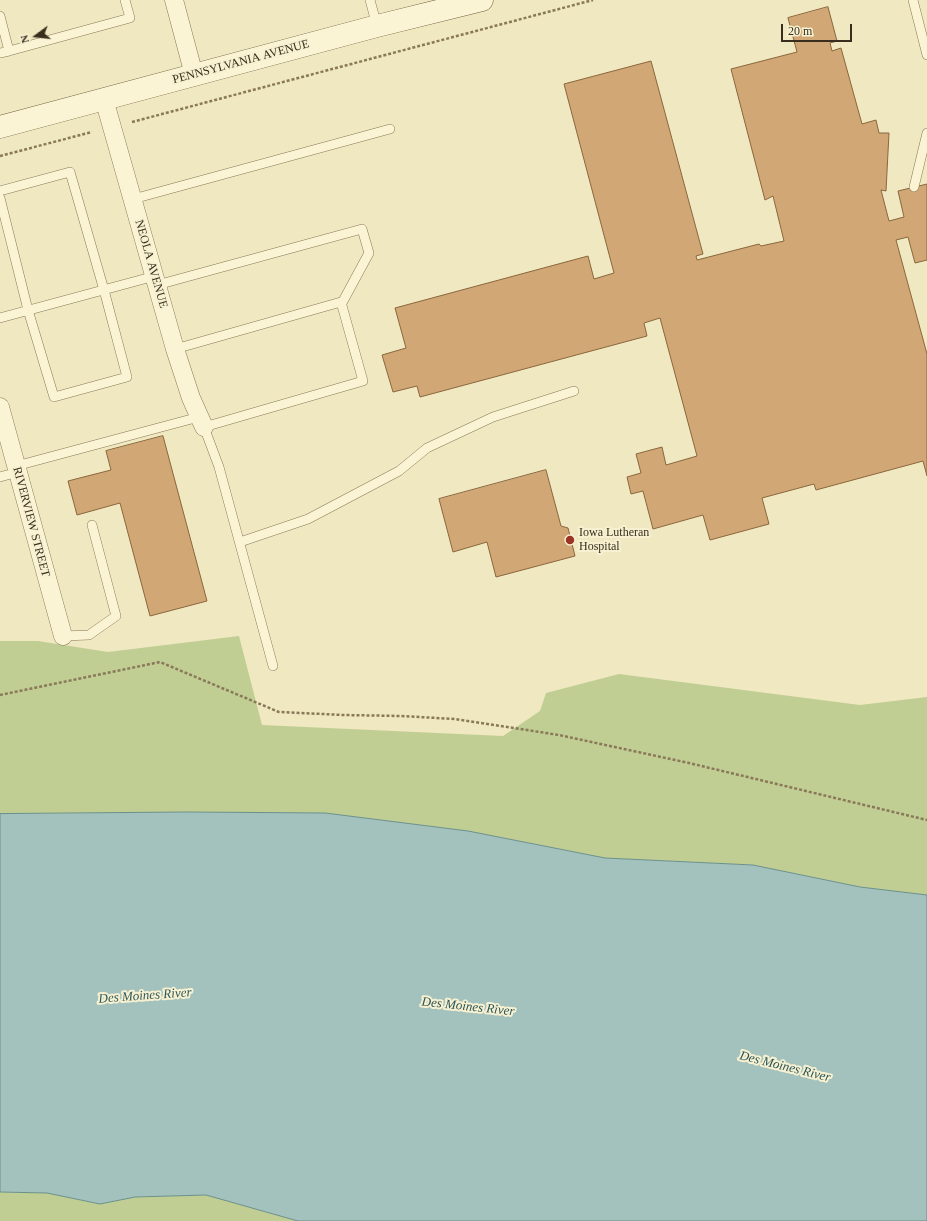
<!DOCTYPE html>
<style>
body{margin:0}
#map{position:relative;width:927px;height:1221px;overflow:hidden;background:#f0e8c1;font-family:"Times New Roman",serif}
canvas{display:block}
.north{position:absolute;left:16px;top:16px;width:40px;height:40px;-webkit-text-stroke:3px #f7f1d1;paint-order:stroke;rotate:255deg;font-size:11px;font-weight:700;line-height:16px;text-align:center;color:#392e1d}
.north::after{content:'';display:block;margin:auto;width:14px;height:18px;background:#392e1d;clip-path:polygon(50% 0,100% 100%,50% 72%,0 100%)}
.scale{position:absolute;left:781px;top:24px;width:71px;height:18px;box-sizing:border-box;border:2px solid #392e1d;border-top:0;padding-left:5px;font-size:12px;line-height:14px;white-space:nowrap;color:#392e1d;-webkit-text-stroke:3px #f7f1d1;paint-order:stroke}
</style>
<div id="map">
<canvas width="927" height="1221"></canvas>
<div class="north">N</div>
<div class="scale">20 m</div>
</div>
<script>
const ctx = document.querySelector('canvas').getContext('2d');
ctx.lineJoin = 'round';
function paint(path, color) {
  ctx.fillStyle = color;
  ctx.fill(path, 'evenodd');
}
function trace(path, color, width, dash) {
  ctx.strokeStyle = color;
  ctx.lineWidth = width;
  ctx.lineCap = dash ? 'butt' : 'round';
  ctx.setLineDash(dash || []);
  ctx.stroke(path);
}
function write(font, color, halo, rows, align = 'center') {
  ctx.font = font + ' "Times New Roman",serif';
  ctx.lineWidth = 4;
  ctx.setLineDash([]);
  ctx.textBaseline = 'middle';
  ctx.strokeStyle = halo;
  ctx.fillStyle = color;
  for (const [text, x, y, turn = 0] of rows) {
    ctx.save();
    ctx.translate(x, y);
    ctx.rotate((+turn || 0) * Math.PI / 180);
    ctx.textAlign = isNaN(turn) ? turn : align;
    if (halo) ctx.strokeText(text, 0, 0);
    ctx.fillText(text, 0, 0);
    ctx.restore();
  }
}
const green = new Path2D(`
 M239 636 262 725 503 736 540 711 546 693 619 674 860 705 927 697V895L860 887 753 865 605 858 468 831 325 813 186 812 0 814V641H38L108 652Z
 M0 1192 47 1193 100 1204 135 1197 206 1195 298 1221H0Z`);
const water = new Path2D(`
 M186 812 325 813 468 831 605 858 753 865 860 887 927 895V1221H298L206 1195 135 1197 100 1204 47 1193 0 1192V814Z`);
const building = new Path2D(`
 M828 7 837 41 830 43 832 51 841 48 862 124 876 120 879 133H889L886 191 881 190 889 221 904 217 898 191 927 184V260L915 263 908 237 896 240 927 354V476L923 461 816 490 814 484 762 498 769 524 710 540 703 515 653 529 643 491 631 494 627 477 641 473 636 454 662 447 666 465 697 456 660 318 644 323 647 336 420 397 417 386 393 392 382 355 406 348 395 308 588 256 594 279 614 273 564 84 651 61 703 254 696 256 697 260 759 244 761 246 784 241 773 196 765 200 731 69 797 52 788 18Z
 M163 436 207 601 150 616 120 503 77 515 68 481 111 470 106 451Z
 M546 470 561 526 568 528 575 556 496 577 487 542 453 552 439 499Z`);
const path = new Path2D(`
 M132 122 593 0
 M0 156 92 132
 M0 695 160 662 279 712 344 715 401 716 455 719 559 735 689 763 927 820`);
const lane = new Path2D(`
 M370 0 377 26
 M913 0 927 55
 M0 16 9 51 0 53
 M9 51 130 18 125 0
 M914 187 927 133
 M0 191 70 172 104 290 127 377 54 397 28 310 0 198
 M133 199 390 129
 M157 285 362 229 369 253 342 303
 M0 318 155 276
 M175 349 341 302 363 381 204 427 219 467 273 666
 M16 466 199 417
 M0 477 18 472
 M240 542 308 519 399 471 427 448 493 417 574 391
 M63 636 89 635 116 616 92 525`);
const street = new Path2D(`
 M174 0 194 75
 M104 99 175 349 191 398 204 427
 M0 407 63 636`);
const secondary = new Path2D(`
 M0 127 377 26 482 0`);
const markers = [
 [570,540,5,"#9c3425"]
];
const streetNames = [
 ["PENNSYLVANIA AVENUE",241,62,-15],
 ["NEOLA AVENUE",151,264,74],
 ["RIVERVIEW STREET",31,522,75]
];
const poiNames = [
 ["Iowa Lutheran",579,533],
 ["Hospital",579,547]
];
const waterNames = [
 ["Des Moines River",145,996,-4],
 ["Des Moines River",468,1007,6],
 ["Des Moines River",785,1067,14]
];
paint(green, '#c0ce94');
paint(water, '#a4c2bd');
trace(water, '#6a908c', 1);
paint(building, '#d0a775');
trace(building, '#8a663c', 1);
trace(lane, '#8a7958', 10);
trace(street, '#8a7958', 19);
trace(secondary, '#6c5a3b', 23);
trace(path, '#8a7958', 2.5, [3, 2]);
trace(lane, '#faf4d4', 9);
trace(street, '#faf4d4', 18);
trace(secondary, '#faf4d4', 22);
for (const [x, y, r, color] of markers) {
  const dot = new Path2D();
  dot.arc(x, y, r, 0, 2 * Math.PI);
  ctx.fillStyle = color;
  ctx.fill(dot);
  trace(dot, '#f7f1d1', 1.5);
}
write('12px', '#392e1d', '#f7f1d1', streetNames);
write('12px', '#392e1d', '#f7f1d1', poiNames, 'left');
write('italic 13px', '#2b5659', '#f7f1d1', waterNames);
</script>
